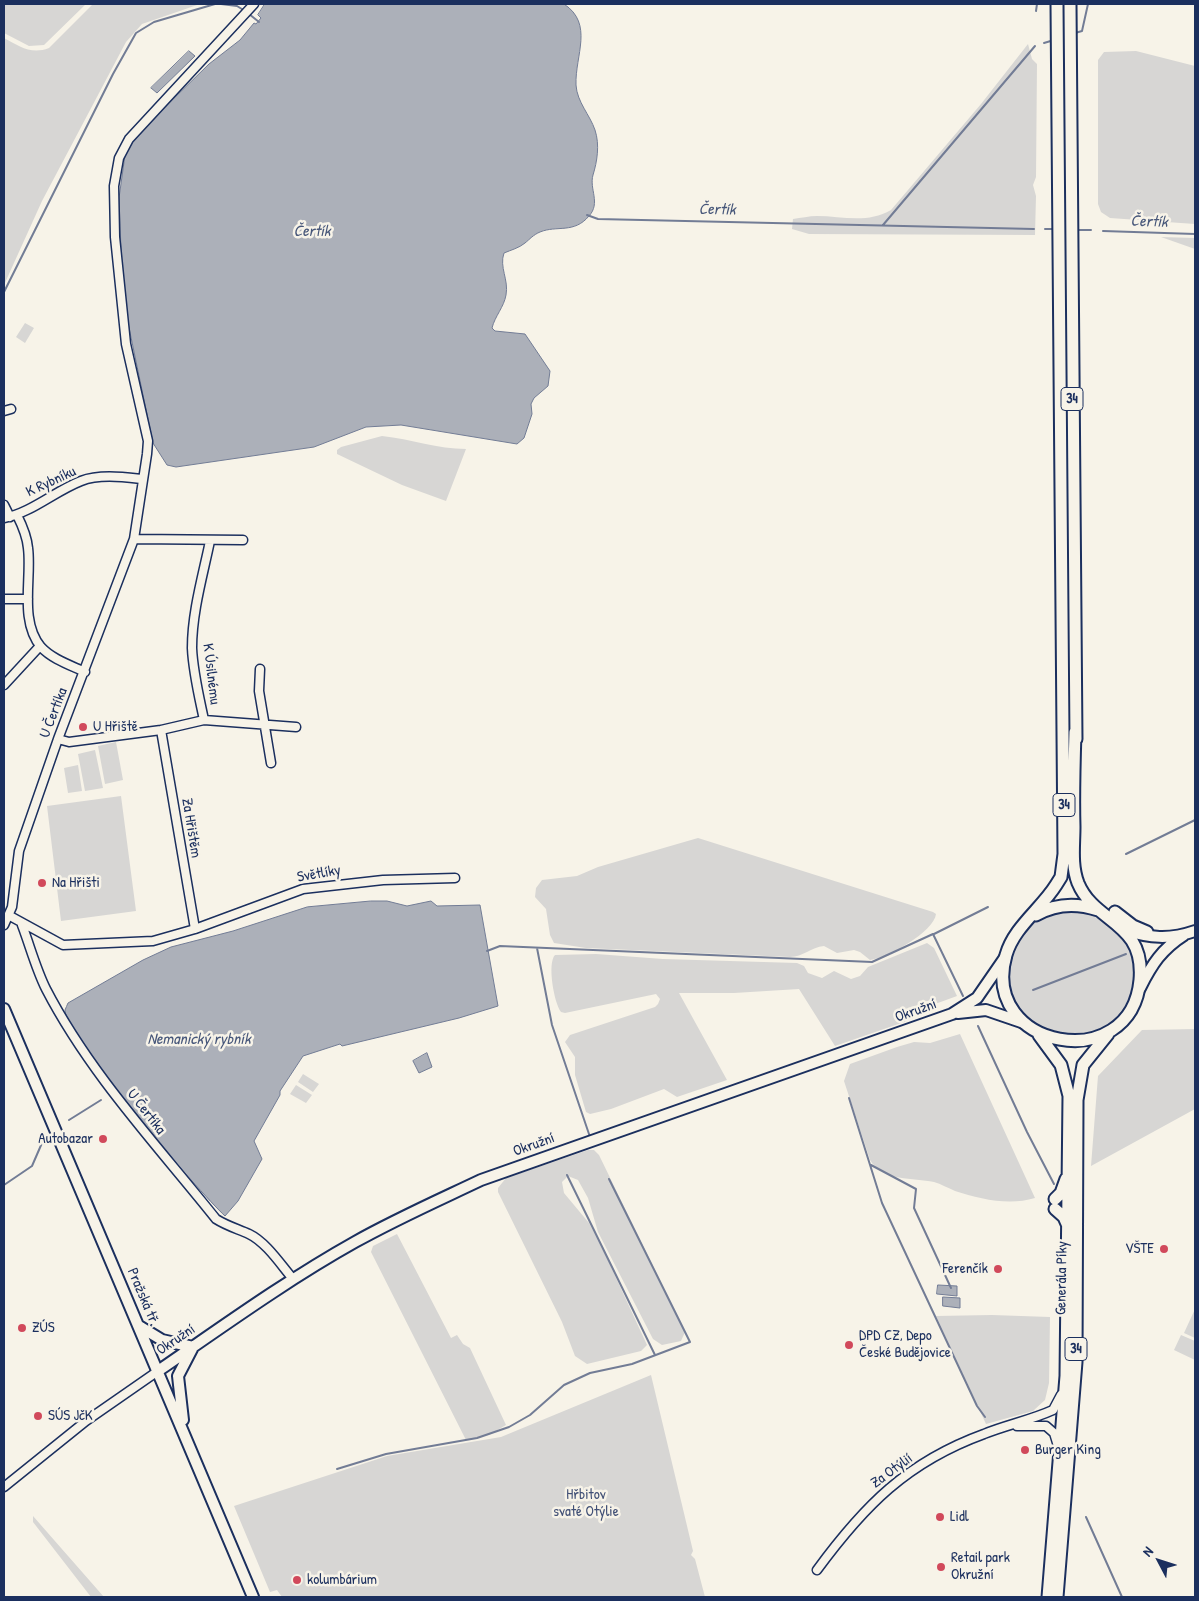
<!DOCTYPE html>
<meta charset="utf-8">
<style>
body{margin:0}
#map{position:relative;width:1199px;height:1601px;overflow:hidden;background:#f7f3e8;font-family:"Patrick Hand",sans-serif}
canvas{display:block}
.frame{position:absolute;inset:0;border:5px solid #1b2f5e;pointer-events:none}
.north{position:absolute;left:1134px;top:1536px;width:50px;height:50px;-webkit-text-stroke:4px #f7f3e8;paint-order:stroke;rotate:310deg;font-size:14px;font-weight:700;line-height:20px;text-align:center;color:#1b2f5e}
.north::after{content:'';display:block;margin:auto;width:18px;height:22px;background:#1b2f5e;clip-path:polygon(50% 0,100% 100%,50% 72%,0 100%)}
</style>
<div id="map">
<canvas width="1199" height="1601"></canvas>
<div class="frame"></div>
<div class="north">N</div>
</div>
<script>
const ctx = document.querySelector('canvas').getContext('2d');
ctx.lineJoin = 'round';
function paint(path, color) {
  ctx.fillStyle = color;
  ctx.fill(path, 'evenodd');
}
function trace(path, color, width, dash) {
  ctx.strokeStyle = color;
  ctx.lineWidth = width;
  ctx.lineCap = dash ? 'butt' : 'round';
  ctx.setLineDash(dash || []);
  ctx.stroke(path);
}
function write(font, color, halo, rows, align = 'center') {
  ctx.font = font + ' "Patrick Hand",sans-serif';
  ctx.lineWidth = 5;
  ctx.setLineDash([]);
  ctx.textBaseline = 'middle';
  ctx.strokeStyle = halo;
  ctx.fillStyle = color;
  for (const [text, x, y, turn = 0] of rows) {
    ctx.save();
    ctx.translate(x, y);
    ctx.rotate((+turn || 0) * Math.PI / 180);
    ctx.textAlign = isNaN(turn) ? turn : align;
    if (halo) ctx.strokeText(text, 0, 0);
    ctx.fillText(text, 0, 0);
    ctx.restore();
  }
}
const green = new Path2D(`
 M4 4H86L44 45 29 46 4 33Z
 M93 4H200L142 24 126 42 42 201 4 285V38C19 46 31 55 49 48Z
 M1028 44 1032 59 1037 64 1036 177 1033 185 1036 196 1035 235 809 234 792 229 793 219C801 218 809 216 817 216 842 216 867 224 891 210L981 104Z
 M1136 51 1195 66V224L1110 218 1101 212 1098 204V60L1104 52Z
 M1161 237 1195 238V249Z
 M25 323 34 328 25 343 16 337Z
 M382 436C411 439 438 449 466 449L446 501 402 485 337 454V450L341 447Z
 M116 742 123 780 105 784 98 746Z
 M95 750 103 788 85 791 78 754Z
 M78 765 82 791 68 793 64 768Z
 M121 796 136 911 61 921 47 806Z
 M698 838 933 912 936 914C934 932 887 958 870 960L860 952 854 950 837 953 824 946C811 947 803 957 790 957L586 948 554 943 550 935 546 909 535 897 536 888 542 880 577 876 598 867Z
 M1008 973a63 63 0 1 1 126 0a63 63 0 1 1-126 0Z
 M927 943 934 948 957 996 905 1015 907 1021 835 1046 799 989 734 993H679L727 1080 677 1097 664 1089 611 1109 590 1114 586 1112 575 1075V1057L565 1042 570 1035 655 1007 658 1004 660 999 656 994 565 1013 561 1012C554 1003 547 963 555 955L596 954 663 959 797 963 804 966 808 973 822 978 834 971 851 979 860 976 868 967Z
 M1195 1029V1109L1091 1166 1098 1076 1142 1030Z
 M960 1034 1035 1198C1009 1206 980 1199 955 1191 948 1188 941 1184 934 1182 913 1178 883 1181 870 1160L844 1081 850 1064 897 1047 914 1042 930 1043Z
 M303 1074 319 1084 313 1092 298 1082Z
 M296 1085 312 1095 306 1103 290 1094Z
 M588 1150H594L599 1155 685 1332 681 1341 662 1345 653 1339 598 1232 588 1198 578 1180 568 1176 562 1182 564 1193 589 1223 600 1243 647 1345 641 1351 587 1364 575 1356 562 1322 498 1192V1188L506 1178Z
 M397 1234 451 1338 457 1335 463 1344 470 1348 506 1425 489 1435 466 1440 371 1252 373 1246Z
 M1195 1309V1338L1184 1333Z
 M992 1315 1050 1317 1049 1383 1045 1400 1033 1411 986 1424 936 1316Z
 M1181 1335 1195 1341V1360L1174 1350Z
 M651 1375 693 1551 691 1555 695 1559 705 1597H282L277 1590 270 1592 234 1506 387 1456 501 1437Z
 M33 1516 104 1597H91L33 1522Z`);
const water = new Path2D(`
 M265 4H564C594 24 575 55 576 85 577 102 590 115 595 130 600 145 597 162 593 175 589 189 601 203 589 216 574 234 557 225 540 232 533 235 530 239 525 243 519 248 511 250 504 253 499 267 509 280 506 295 504 307 495 316 492 328L495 331 525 334 550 371 548 386 534 398 531 404 532 414 524 438 517 444 401 425 366 427 314 447 176 467 167 465 153 443 127 318 122 275 119 198 125 155 131 143 164 108 209 64 240 40 254 23 256 24 261 18 258 15Z
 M189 51 195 56 157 93 151 88Z
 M371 901H387L407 906 431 901 437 906 480 905 498 1006 459 1018 342 1046 340 1044 303 1056 280 1091V1095L254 1141 262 1159 238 1201 225 1216C199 1192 65 1038 65 1010 66 1008 67 1005 68 1003L143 960 171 947 233 931 307 907Z
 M427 1053 432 1067 419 1073 413 1061Z
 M938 1285 957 1286V1296L937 1294Z
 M943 1297 960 1298V1308L943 1306Z`);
const stream = new Path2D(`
 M221 4 237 6 245 11
 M1036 11 1037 4
 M249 14 259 22
 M1075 33 1082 31 1088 4
 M1044 43 1054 40
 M587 215 598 219 1034 229
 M883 225 1035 46
 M1045 229H1054
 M1076 230H1091
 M1103 231 1195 234
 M4 292 113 74 136 33 154 22 215 4
 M1126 854 1195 820
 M934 934 988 907
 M537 948 552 1025 590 1137
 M487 951 500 946 872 962 933 934 963 996
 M1033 990 1126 954
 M978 1026 1027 1132 1054 1184
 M849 1098 882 1203 977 1406 985 1417
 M69 1120 101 1100
 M871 1165 916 1189 914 1208 951 1288
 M567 1175 655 1355
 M4 1185 32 1166 45 1136
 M337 1469 386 1454 477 1438 509 1427 530 1415 564 1385 590 1373 632 1364 690 1342 609 1179
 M1086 1517 1122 1597`);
const minor = new Path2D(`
 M4 411 11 409
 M4 505 10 517
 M17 515C22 525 27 536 28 548 32 578 19 621 41 647 52 659 70 665 85 672
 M4 518C31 513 55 491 81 481 99 474 123 477 142 479
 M134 539 243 540
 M4 599H28
 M260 669 259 691 271 763
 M4 685 40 646
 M204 720C199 696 193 672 192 648 192 612 203 575 210 541
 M161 730 195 929
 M58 739 69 742 161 730 204 720 296 727
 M10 916 63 945 153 941 195 929 303 889 383 880 455 878
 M4 925 12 907 19 851 58 739 134 539 147 454 148 441 126 344 115 237 114 186 119 158 129 139 254 4
 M22 925C30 946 36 969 46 989 90 1074 157 1145 216 1219 227 1226 238 1229 249 1234 266 1242 281 1265 293 1279
 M1017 1426H1046L1054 1433 1058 1446
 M4 1487 86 1421 158 1371
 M817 1570C864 1506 907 1462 984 1434 1006 1425 1031 1420 1053 1410L1061 1395`);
const major = new Path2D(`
 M1124 930C1150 938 1169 940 1195 931
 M1140 988C1152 964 1162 949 1184 935
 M4 1009 253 1597
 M958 1013 986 1010 1024 1023
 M139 1326 162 1340 193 1347
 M158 1371C222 1327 287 1280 355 1242 396 1219 439 1200 481 1180L952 1014 977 998 1006 956
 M183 1420 178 1376 192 1349`);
const highway = new Path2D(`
 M1057 4 1064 854 1061 877 1056 885C1041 909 1014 927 1006 955 979 1049 1131 1077 1140 980 1145 921 1095 924 1078 883 1071 865 1074 845 1074 827 1073 795 1074 764 1075 732
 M1070 4 1076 739
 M1115 912 1133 926 1147 932
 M1036 915C1055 904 1077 903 1098 910
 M1039 1035 1061 1065 1069 1096 1066 1376 1048 1597
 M1055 1199 1061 1193 1066 1179
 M1055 1209 1064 1217 1068 1226
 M1057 1597 1076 1362 1077 1100 1083 1065 1108 1034`);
const markers = [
 [83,727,5,"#d1495b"],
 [42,883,5,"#d1495b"],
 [103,1139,5,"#d1495b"],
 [1164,1249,5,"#d1495b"],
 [998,1269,5,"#d1495b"],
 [22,1328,5,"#d1495b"],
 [849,1345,5,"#d1495b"],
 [38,1416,5,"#d1495b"],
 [1025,1450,5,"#d1495b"],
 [940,1517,5,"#d1495b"],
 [941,1567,5,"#d1495b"],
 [297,1580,5,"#d1495b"]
];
const shields = [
 [1072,399,22],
 [1064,805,22],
 [1076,1349,22]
];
const shieldNames = [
 ["34",1072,399],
 ["34",1064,805],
 ["34",1076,1349]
];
const streetNames = [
 ["K Rybníku",51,482,-25],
 ["K Úsilnému",211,674,83],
 ["U Čertíka",54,713,-69],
 ["Za Hřištěm",191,828,81],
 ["Světlíky",319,874,-10],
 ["Okružní",916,1011,-20],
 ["U Čertíka",146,1112,52],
 ["Okružní",534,1145,-20],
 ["Generála Píky",1062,1278,-89],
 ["Pražská tř.",143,1297,67],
 ["Okružní",176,1340,-34],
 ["Za Otýlií",892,1471,-36]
];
const poiNames = [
 ["U Hřiště",93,727],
 ["Na Hřišti",52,883],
 ["Autobazar",93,1139,"right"],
 ["VŠTE",1154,1249,"right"],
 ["Ferenčík",988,1269,"right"],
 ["ZÚS",32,1328],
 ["DPD CZ, Depo",859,1336],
 ["České Budějovice",859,1353],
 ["SÚS JčK",48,1416],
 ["Burger King",1035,1450],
 ["Lidl",950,1517],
 ["Retail park",951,1558],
 ["Okružní",951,1575],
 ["kolumbárium",307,1580]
];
const parkNames = [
 ["Hřbitov",586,1495],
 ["svaté Otýlie",586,1512]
];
const waterNames = [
 ["Čertík",717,210,1],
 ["Čertík",1149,222,2],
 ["Čertík",312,232],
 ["Nemanický rybník",199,1040]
];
paint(green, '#d7d6d4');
paint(water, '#acb0b9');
trace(water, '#727c95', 1);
trace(stream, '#727c95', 2);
trace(minor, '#1b2f5e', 11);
trace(major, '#1b2f5e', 14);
trace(highway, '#1b2f5e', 15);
trace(minor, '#f7f3e8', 8);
trace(major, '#f7f3e8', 10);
trace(highway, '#f7f3e8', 11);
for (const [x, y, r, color] of markers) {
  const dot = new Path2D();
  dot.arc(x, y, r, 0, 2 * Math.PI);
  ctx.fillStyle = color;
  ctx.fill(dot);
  trace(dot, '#f7f3e8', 2);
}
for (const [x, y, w] of shields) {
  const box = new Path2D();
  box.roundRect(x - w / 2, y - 11.5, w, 23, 4);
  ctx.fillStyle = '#f7f3e8';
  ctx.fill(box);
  trace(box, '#1b2f5e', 1);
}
write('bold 14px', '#1b2f5e', null, shieldNames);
write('15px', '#1b2f5e', '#f7f3e8', streetNames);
write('15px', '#1b2f5e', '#f7f3e8', poiNames, 'left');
write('15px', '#415076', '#f7f3e8', parkNames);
write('italic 16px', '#465679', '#f7f3e8', waterNames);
</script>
